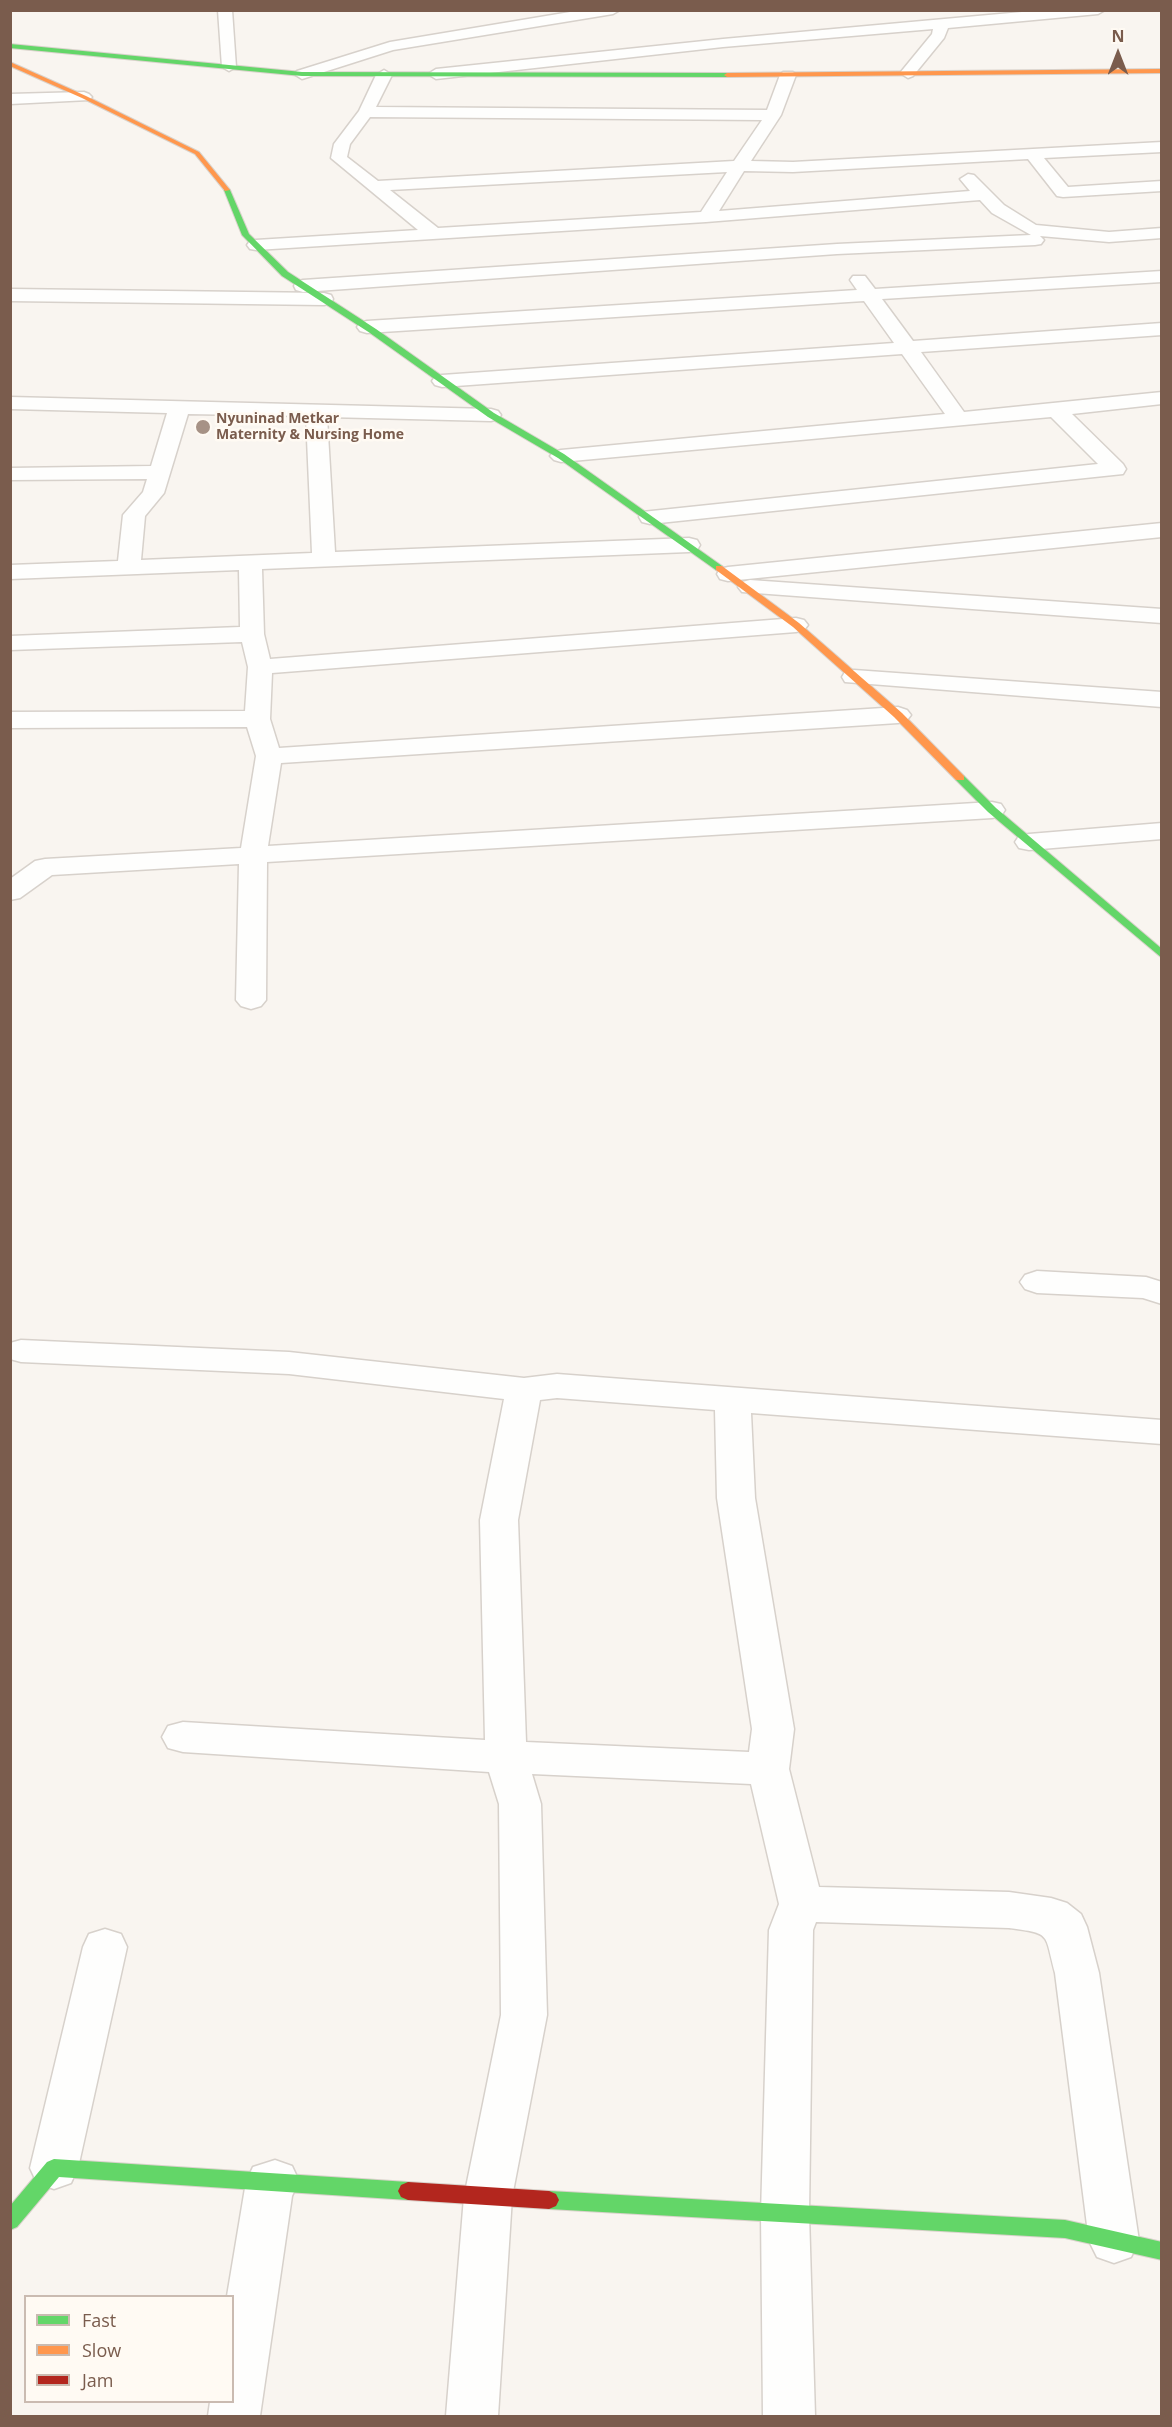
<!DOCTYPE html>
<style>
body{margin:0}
#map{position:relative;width:1172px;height:2427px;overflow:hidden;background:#f9f5f0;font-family:"Open Sans",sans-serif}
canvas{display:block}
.frame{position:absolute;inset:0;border:12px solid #7a5c4d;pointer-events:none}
.legend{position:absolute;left:24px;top:2295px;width:210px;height:108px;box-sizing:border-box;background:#fffaf3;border:2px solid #cabbb1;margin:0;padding:8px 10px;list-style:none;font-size:18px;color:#7a5c4d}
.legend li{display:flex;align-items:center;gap:12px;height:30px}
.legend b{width:30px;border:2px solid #cabbb1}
.north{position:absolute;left:1088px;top:24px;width:60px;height:60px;-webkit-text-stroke:4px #fffaf3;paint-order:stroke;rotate:0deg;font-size:16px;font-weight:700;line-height:24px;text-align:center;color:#7a5c4d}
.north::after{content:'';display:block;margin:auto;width:21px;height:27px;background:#7a5c4d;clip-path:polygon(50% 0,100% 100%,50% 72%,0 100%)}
</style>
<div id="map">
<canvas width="1172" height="2427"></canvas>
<div class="frame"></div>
<ul class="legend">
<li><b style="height:8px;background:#63d668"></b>Fast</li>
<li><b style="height:8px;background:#ff974d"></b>Slow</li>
<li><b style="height:8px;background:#b3261e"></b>Jam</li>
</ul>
<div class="north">N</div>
</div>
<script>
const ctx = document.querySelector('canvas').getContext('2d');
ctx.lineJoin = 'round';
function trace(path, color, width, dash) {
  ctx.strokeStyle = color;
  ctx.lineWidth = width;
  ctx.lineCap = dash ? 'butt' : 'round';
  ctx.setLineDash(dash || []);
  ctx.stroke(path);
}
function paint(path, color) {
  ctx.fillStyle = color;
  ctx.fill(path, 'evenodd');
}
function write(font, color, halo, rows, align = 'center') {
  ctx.font = font + ' "Open Sans",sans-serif';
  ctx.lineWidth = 5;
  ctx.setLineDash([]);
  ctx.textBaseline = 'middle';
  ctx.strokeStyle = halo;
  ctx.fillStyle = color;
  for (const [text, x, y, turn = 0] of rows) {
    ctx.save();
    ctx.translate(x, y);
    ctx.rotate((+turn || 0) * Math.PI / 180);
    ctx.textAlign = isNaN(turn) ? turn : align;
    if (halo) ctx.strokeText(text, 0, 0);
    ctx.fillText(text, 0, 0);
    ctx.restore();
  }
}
const street = new Path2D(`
 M218 10H232L236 67 229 71 222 67Z
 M582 10H620L613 14 393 50 302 79 294 74 297 71 390 42Z
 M1044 10H1105L1098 14 948 28 944 38 913 76 908 78 900 73 932 34 933 29 723 47 436 79 428 74 436 69 723 39Z
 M384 70 392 75 376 107 767 110 780 75 783 72H793L796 75 781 115 751 161 793 162 1162 142V152L1044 158 1068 187 1162 181V191L1063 197 1057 196 1028 159 793 172 744 171 719 211 970 191 960 179 968 174 974 175 1004 205 1036 225 1109 232 1162 228V238L1109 242 1040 236 1044 240 1041 244 1035 245 837 254 303 292 296 290 294 286 296 282 303 280 837 244 1031 235 992 213 980 200 706 222 256 250 250 249 247 245 250 241 256 240 418 230 331 158 334 144 359 111 376 75ZM370 117 762 120 734 161 378 181 347 157 350 144ZM727 172 701 212 438 228 390 190Z
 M84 92 89 94 92 97 89 100 10 104V94Z
 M1162 271V282L882 299 913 341 1162 323V335L921 352 964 412 1162 392V404L1072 414 1123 464 1126 469 1123 474 650 524 642 522 639 517 642 512 1098 464 1051 417 561 462 554 460 550 456 554 452 561 450 945 414 902 354 442 387 435 385 432 381 435 377 442 375 894 343 864 301 367 333 360 331 357 327 360 323 367 321 857 290 850 280 853 276H865L875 289Z
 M10 289 324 293 331 295 333 299 331 303 324 305 10 301Z
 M10 397 491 409 498 411 501 415 498 419 491 421 327 417 335 552 689 538 697 540 700 545 697 550 689 552 262 569 264 634 270 659 796 618 804 620 808 625 804 630 796 632 272 673 270 719 279 748 898 707 907 710 911 715 907 720 898 723 281 763 268 846 992 802 1001 804 1005 810 1001 816 992 818 267 862 266 1000 261 1006 251 1009 241 1006 236 1000 239 864 52 875 20 898 10 900V879L35 861 45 859 241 848 256 756 247 727 10 728V712L245 711 248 667 242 642 10 650V636L240 627 239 570 10 579V565L118 561 123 515 143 492 147 479 10 480V468L151 466 167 413 10 409ZM188 414 306 416 312 553 141 560 145 516 164 493Z
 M1162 523V537L728 581 720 579 717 574 720 569 728 567Z
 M750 580 1162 609V623L742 592 738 587 742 582Z
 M854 670 1162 692V707L845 682 842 677 845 672Z
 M1162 823V839L1029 850 1019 848 1015 842 1019 836 1029 834Z
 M1037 1271 1146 1277 1162 1282V1304L1143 1298 1037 1293 1025 1289 1020 1282 1025 1275Z
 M21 1340 289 1352 524 1378 557 1374 1162 1420V1444L751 1413 755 1498 794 1729 789 1769 819 1887 1009 1892 1051 1898 1067 1903 1081 1914 1087 1927 1099 1973 1139 2241 1131 2257 1114 2263 1097 2257 1089 2241 1055 1973C1044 1932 1052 1934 1009 1928L816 1922 813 1930 809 2214 815 2416H763L761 2214 769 1930 779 1904 751 1784 532 1774 541 1804 547 2015 512 2197 498 2416H446L464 2197 501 2015 499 1804 489 1772 183 1752 168 1748 162 1737 168 1726 183 1722 485 1740 480 1520 504 1399 289 1374 21 1362 10 1359V1343ZM557 1398 715 1410 717 1498 752 1729 749 1752 526 1742 518 1520 540 1400Z
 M105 1929 121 1934 127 1947 78 2168 71 2183 54 2189 37 2183 30 2168 83 1947 89 1934Z
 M275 2160 292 2166 299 2181 292 2196 260 2416H208L210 2402H232V2296H227L246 2182 253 2167Z`);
const fast = new Path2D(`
 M10 44 302 72 727 73 730 75 727 77 302 76 10 48Z
 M227 188 230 190 249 234 288 272 376 329 494 413 564 454 722 566V570H716L558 458 488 417 370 333 282 276 242 235 224 190Z
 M960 775 964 776 996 808 1162 949V958L988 812 956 780V776Z
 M54 2159 408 2182 415 2185 418 2191 415 2197 408 2200 59 2177 17 2227 10 2230V2206L47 2162Z
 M549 2191 1065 2220 1162 2242V2260L1065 2238 549 2209 542 2206 539 2200 542 2194Z`);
const slow = new Path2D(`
 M10 62 86 96 199 152 230 190 225 191 195 154 82 98 10 66Z
 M1162 69V73L727 77 724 75 727 73Z
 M716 566H722L799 623 902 713 964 776V780H956L894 717 793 627 716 570Z`);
const jam = new Path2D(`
 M408 2182 549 2191 556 2194 559 2200 556 2206 549 2209 408 2200 401 2197 398 2191 401 2185Z`);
const markers = [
 [203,427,8,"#a69286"]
];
const farPoinames = [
 ["Nyuninad Metkar",216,419],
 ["Maternity & Nursing Home",216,435]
];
trace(street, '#d7d1cb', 3);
trace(fast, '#d9d2cb', 2);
trace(slow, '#d9d2cb', 2);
trace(jam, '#d9d2cb', 2);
paint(street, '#fefefd');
paint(fast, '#63d668');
paint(slow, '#ff974d');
paint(jam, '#b3261e');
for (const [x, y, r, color] of markers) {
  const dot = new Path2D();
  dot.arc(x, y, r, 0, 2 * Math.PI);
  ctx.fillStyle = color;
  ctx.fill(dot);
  trace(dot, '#fffaf3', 2);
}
write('bold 14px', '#7a5c4d', '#fffaf3', farPoinames, 'left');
</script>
